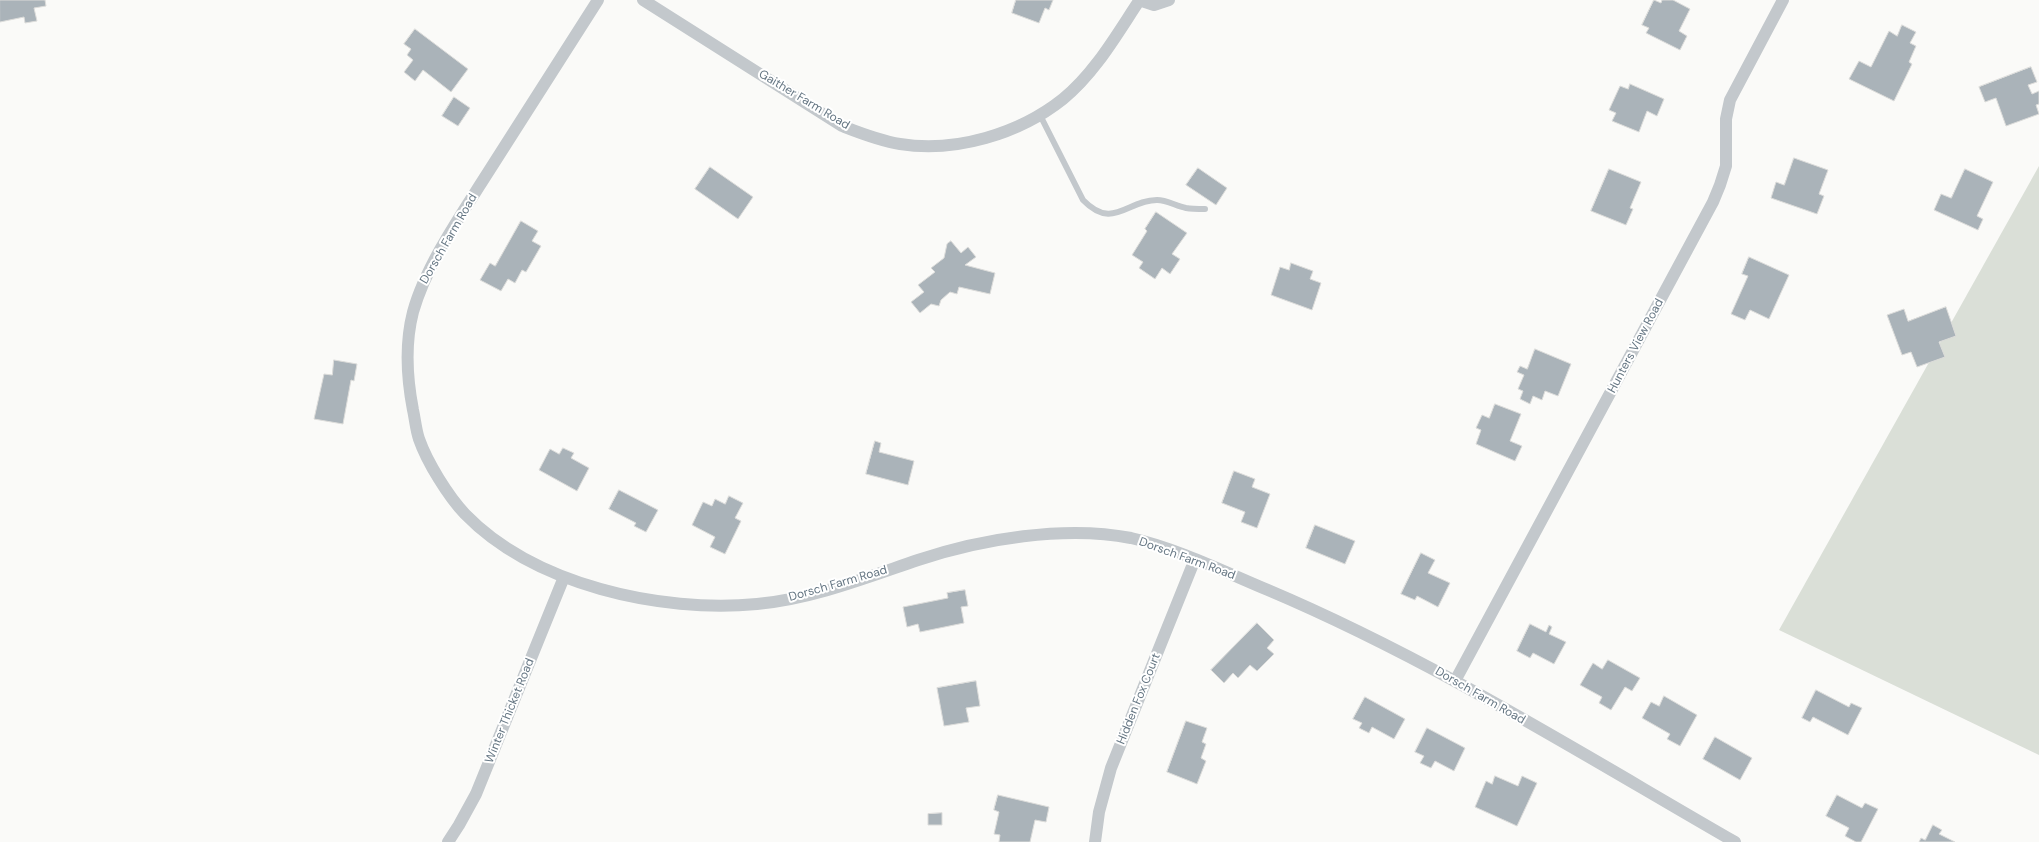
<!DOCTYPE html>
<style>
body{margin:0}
canvas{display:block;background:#fafaf8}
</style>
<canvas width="2039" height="842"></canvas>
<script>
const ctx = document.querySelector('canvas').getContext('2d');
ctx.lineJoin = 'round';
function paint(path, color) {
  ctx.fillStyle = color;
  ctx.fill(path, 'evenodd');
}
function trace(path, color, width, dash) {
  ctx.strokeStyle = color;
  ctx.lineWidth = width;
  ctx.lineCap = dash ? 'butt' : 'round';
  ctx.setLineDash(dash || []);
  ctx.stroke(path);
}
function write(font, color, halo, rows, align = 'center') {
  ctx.font = font + ' "DM Sans",sans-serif';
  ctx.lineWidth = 4;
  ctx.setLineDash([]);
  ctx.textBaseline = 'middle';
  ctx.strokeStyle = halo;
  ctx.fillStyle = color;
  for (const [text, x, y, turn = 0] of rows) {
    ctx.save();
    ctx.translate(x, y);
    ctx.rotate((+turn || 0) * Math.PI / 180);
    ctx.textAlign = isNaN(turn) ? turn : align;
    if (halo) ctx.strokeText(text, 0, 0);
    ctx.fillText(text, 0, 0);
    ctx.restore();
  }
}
const green = new Path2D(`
 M2039 166V755L1779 630Z`);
const building = new Path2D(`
 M0 0H45L46 6 34 8 37 21 25 23 24 17 0 22Z
 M1016 0H1053L1049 10 1045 8 1039 23 1012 13Z
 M1654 0 1661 3 1662 0H1673L1690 9 1679 31 1687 36 1680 50 1646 33 1649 28 1642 25Z
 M1902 25 1916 32 1910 43 1916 46 1909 62 1912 64 1894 101 1849 79 1859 61 1871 67 1889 31 1897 36Z
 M415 29 468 69 451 92 423 70 415 81 404 72 413 60 407 55 411 49 404 44Z
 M2031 67 2037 82 2028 85 2032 94 2039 91V104L2036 105 2039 114 2006 126 1996 98 1985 102 1979 87Z
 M1630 84 1664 99 1657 116 1647 111 1639 132 1612 121 1616 113 1609 110 1620 86 1628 89Z
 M454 97 470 108 458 126 442 116Z
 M1794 158 1828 170 1819 194 1824 196 1817 214 1771 198 1776 182 1784 185Z
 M710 167 753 197 738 219 695 189Z
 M1198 168 1227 188 1216 205 1186 185Z
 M1609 169 1641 182 1630 208 1633 209 1626 225 1591 211Z
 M1965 169 1993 182 1977 216 1983 219 1978 230 1934 210 1941 194 1951 198Z
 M1156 212 1187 233 1172 254 1180 259 1170 274 1162 268 1155 279 1139 268 1143 262 1132 255 1147 231 1145 229Z
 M521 221 538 231 532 241 541 246 526 272 522 270 515 283 508 279 501 291 480 280 490 263 495 266Z
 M951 241 961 253 968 247 976 257 965 265 995 273 990 294 959 287 957 294 950 292 941 300 939 306 931 304 920 313 911 302 924 292 918 285 935 272 931 268 944 258 947 244Z
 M1749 257 1789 275 1769 319 1750 310 1745 320 1731 314 1748 276 1742 274Z
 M1291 263 1313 271 1310 279 1321 283 1312 310 1271 295 1280 267 1289 270Z
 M1946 307 1956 336 1939 342 1945 357 1917 367 1911 352 1902 355 1887 315 1904 309 1908 321Z
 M1535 349 1571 364 1558 396 1545 391 1542 400 1533 396 1530 404 1520 399 1523 391 1518 389 1524 375 1517 372 1520 366 1527 369Z
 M334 360 357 364 354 381 351 380 343 424 314 419 324 374 332 375Z
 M1495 404 1521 414 1510 441 1522 446 1515 461 1476 444 1481 430 1476 428 1482 415 1489 418Z
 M875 441 881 443 879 452 914 461 908 485 866 474Z
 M563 448 574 453 571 458 589 468 577 491 539 470 550 449 559 454Z
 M1234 471 1255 479 1252 487 1270 494 1257 528 1241 522 1245 512 1222 503Z
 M619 490 658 510 646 532 634 526 636 523 609 509Z
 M729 496 743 503 735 518 741 521 725 554 710 547 715 537 692 525 703 502 712 506 715 499 725 504Z
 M1315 525 1355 541 1345 564 1306 548Z
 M1421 553 1435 560 1428 573 1450 583 1438 607 1417 596 1415 600 1401 594Z
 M965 590 968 606 961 607 964 623 920 632 918 624 907 627 903 607 948 598 947 593Z
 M1257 623 1274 640 1267 648 1274 654 1257 671 1250 665 1238 678 1233 673 1224 683 1211 670Z
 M1530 624 1546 632 1549 625 1552 627 1549 634 1566 642 1554 664 1533 653 1530 658 1517 651Z
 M1608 660 1640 678 1632 691 1625 687 1611 710 1599 703 1602 697 1580 685 1593 663 1602 669Z
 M976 681 980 706 966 708 969 722 944 726 937 688Z
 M1816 690 1849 707 1851 703 1862 708 1848 735 1813 717 1810 722 1802 718Z
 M1664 696 1697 715 1680 746 1667 739 1670 734 1642 718 1651 702 1659 706Z
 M1365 697 1405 719 1394 739 1372 727 1369 733 1359 728 1362 723 1353 719Z
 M1186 721 1207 728 1202 742 1206 744 1201 758 1206 761 1197 784 1167 772Z
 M1427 728 1465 748 1454 771 1435 761 1431 768 1420 763 1424 756 1415 752Z
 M1715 737 1752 758 1740 780 1703 759Z
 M1495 776 1518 786 1522 776 1537 783 1517 826 1475 807 1486 781 1492 784Z
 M998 795 1049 807 1046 822 1035 820 1030 842H999L1000 835 994 834 999 812 994 810Z
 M1837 795 1862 808 1865 803 1878 809 1861 842H1856L1845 836 1849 828 1826 816Z
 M942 813V825H928V814Z
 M1933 825 1942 830 1939 834 1955 842H1919L1921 838 1925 840Z`);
const lane = new Path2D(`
 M1040 115 1083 200C1113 231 1127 200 1157 200 1167 200 1176 206 1186 208 1192 209 1199 209 1205 209`);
const street = new Path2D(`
 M598 0C561 58 524 116 487 174 461 215 426 265 413 312 405 343 407 379 413 410 415 419 416 430 419 439 427 462 448 496 465 514 534 585 660 613 757 604 812 599 865 578 918 560 981 539 1065 525 1131 538 1176 548 1225 572 1268 590 1431 659 1582 754 1735 842
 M643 0 842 126C860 133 880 141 900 144 955 153 1019 134 1063 99 1095 73 1117 34 1139 1
 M1139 0 1154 5 1169 0
 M1455 681 1713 202 1720 185 1726 166V119L1730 100 1783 0
 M448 842 459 825 476 794 564 577
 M1095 842 1099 812 1111 768 1195 559`);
const streetNames = [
 ["Gaither Farm Road",804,100,31],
 ["Dorsch Farm Road",449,239,-60],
 ["Hunters View Road",1636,346,-62],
 ["Dorsch Farm Road",1187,559,20],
 ["Dorsch Farm Road",838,584,-16],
 ["Dorsch Farm Road",1480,696,30],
 ["Hidden Fox Court",1139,699,-68],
 ["Winter Thicket Road",510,711,-68]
];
paint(green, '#dadfd7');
paint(building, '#aab3b9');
trace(building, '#dcdcda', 1);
trace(lane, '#c3c8cc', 6);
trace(street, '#c3c8cc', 12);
write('12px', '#657683', '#fff', streetNames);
</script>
